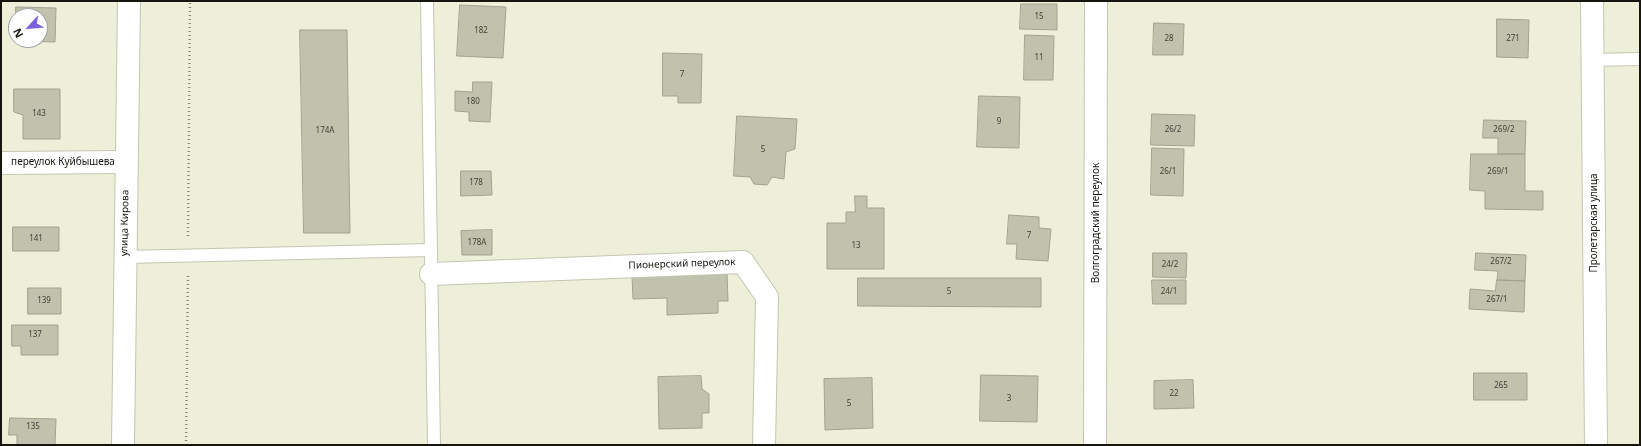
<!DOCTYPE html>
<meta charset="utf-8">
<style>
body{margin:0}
#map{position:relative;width:1641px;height:446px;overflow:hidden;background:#edefd9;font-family:"Noto Sans",sans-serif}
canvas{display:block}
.frame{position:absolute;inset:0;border:2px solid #16160f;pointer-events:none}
.north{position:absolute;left:8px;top:8px;width:40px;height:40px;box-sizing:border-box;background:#fff;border:1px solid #a2a29f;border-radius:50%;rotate:243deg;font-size:11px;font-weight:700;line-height:16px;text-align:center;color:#16160f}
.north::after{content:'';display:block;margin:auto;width:14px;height:18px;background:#7e62dd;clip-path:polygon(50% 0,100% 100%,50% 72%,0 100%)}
</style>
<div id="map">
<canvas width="1641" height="446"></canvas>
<div class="frame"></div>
<div class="north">N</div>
</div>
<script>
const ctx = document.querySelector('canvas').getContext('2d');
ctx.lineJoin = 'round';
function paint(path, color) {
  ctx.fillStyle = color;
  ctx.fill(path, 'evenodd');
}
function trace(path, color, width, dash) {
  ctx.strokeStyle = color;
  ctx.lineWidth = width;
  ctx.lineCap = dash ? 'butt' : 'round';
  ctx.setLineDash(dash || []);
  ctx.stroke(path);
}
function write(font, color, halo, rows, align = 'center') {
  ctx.font = font + ' "Noto Sans",sans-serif';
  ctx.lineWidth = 3;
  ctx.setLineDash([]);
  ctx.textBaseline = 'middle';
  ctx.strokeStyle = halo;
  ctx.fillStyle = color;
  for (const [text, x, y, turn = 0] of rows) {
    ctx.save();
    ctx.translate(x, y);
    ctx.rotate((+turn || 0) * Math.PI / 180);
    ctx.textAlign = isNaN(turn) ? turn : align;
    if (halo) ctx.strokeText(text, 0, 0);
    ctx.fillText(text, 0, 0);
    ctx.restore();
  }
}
const building = new Path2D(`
 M1021 4H1057V30L1020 29Z
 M460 5 506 7 503 58 457 56Z
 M16 7 56 8 55 42 16 41V25V40H40V16H16Z
 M1497 19 1529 20 1528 58 1497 57Z
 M1154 23 1184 24 1183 55H1153Z
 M300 30H347L350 233H304Z
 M1025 35 1054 36 1053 80H1024Z
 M663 53 702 54 701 103H678V96H663Z
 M473 82H492L490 122 469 121V112L455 111V91L472 92Z
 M14 89H60V139H23V115L14 112Z
 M979 96 1020 97 1019 148 977 147Z
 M1152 114 1195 115 1194 146 1151 145Z
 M737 116 797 119 795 149 786 152 784 179 772 177 767 185 754 184 750 177 734 176Z
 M1484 120 1526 121 1525 154H1498V138H1483Z
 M1152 148 1184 149 1183 196 1151 195Z
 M1471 154H1525V191H1543V210L1485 209V191L1470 190Z
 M461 171H491L492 195 461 196Z
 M855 196H867V208H884V269H827V223H846V212H855Z
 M1009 215 1039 217V228L1051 229 1048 261 1016 259 1017 244H1007Z
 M13 227H59V251H13Z
 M492 230V255H462L461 231Z
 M1153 253H1187L1186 278 1153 277Z
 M1476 253 1526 255 1525 281 1497 280 1498 271 1475 270Z
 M727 273 728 301H718V313L667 315V298L633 299 632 276Z
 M858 278H1041V307L858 306Z
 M1152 280H1186V304H1153Z
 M1497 280 1525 281 1524 312 1469 309 1470 289 1495 291Z
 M28 288H61V314H28Z
 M12 325H58V355H21V346H12Z
 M1474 373H1527V400H1474Z
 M981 375 1038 376 1037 422 980 421Z
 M701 376 702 389 709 394V413H702V428L659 429 658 377Z
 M872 378 873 428 825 430 824 379Z
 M1193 380 1194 408 1154 409V381Z
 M10 418 56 419 55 445H17V435H9Z`);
const path = new Path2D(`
 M188 236 190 1
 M186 445 188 273`);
const service = new Path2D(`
 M427 1 434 445
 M1592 60 1640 59
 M125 257 431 250`);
const minor = new Path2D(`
 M1592 1 1596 445
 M1 163 126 162
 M431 274 743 262 767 297 764 445
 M1095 445 1096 1`);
const tertiary = new Path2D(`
 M123 445 129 1`);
const numberNames = [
 ["15",1039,17],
 ["182",481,31],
 ["28",1169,39],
 ["271",1513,39],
 ["11",1039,58],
 ["7",682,75],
 ["180",473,102],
 ["143",39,114],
 ["9",999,122],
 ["26/2",1173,130],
 ["269/2",1504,130],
 ["174А",325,131],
 ["5",763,150],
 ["26/1",1168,172],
 ["269/1",1498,172],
 ["178",476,183],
 ["7",1029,236],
 ["141",36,239],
 ["178А",477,243],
 ["13",856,246],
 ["267/2",1501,262],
 ["24/2",1170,265],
 ["5",949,292],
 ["24/1",1169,292],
 ["267/1",1497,300],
 ["139",44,301],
 ["137",35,335],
 ["265",1501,386],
 ["22",1174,394],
 ["3",1009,399],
 ["5",849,404],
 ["135",33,427]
];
const streetNames = [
 ["переулок Куйбышева",63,162],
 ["улица Кирова",125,223,-89],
 ["Волгоградский переулок",1096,223,-90],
 ["Пролетарская улица",1594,223,-90],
 ["Пионерский переулок",682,264,-2]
];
paint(building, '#c1c2ae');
trace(building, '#a1a38f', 1);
trace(service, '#c4c6b1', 14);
trace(minor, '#c4c6b1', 24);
trace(tertiary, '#c4c6b1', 24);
trace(path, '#898a7b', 2.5, [1, 3]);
trace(service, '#fff', 12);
trace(minor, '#fff', 22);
trace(tertiary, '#fff', 22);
write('8px', '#414137', null, numberNames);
write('10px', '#16160f', '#fff', streetNames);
</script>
